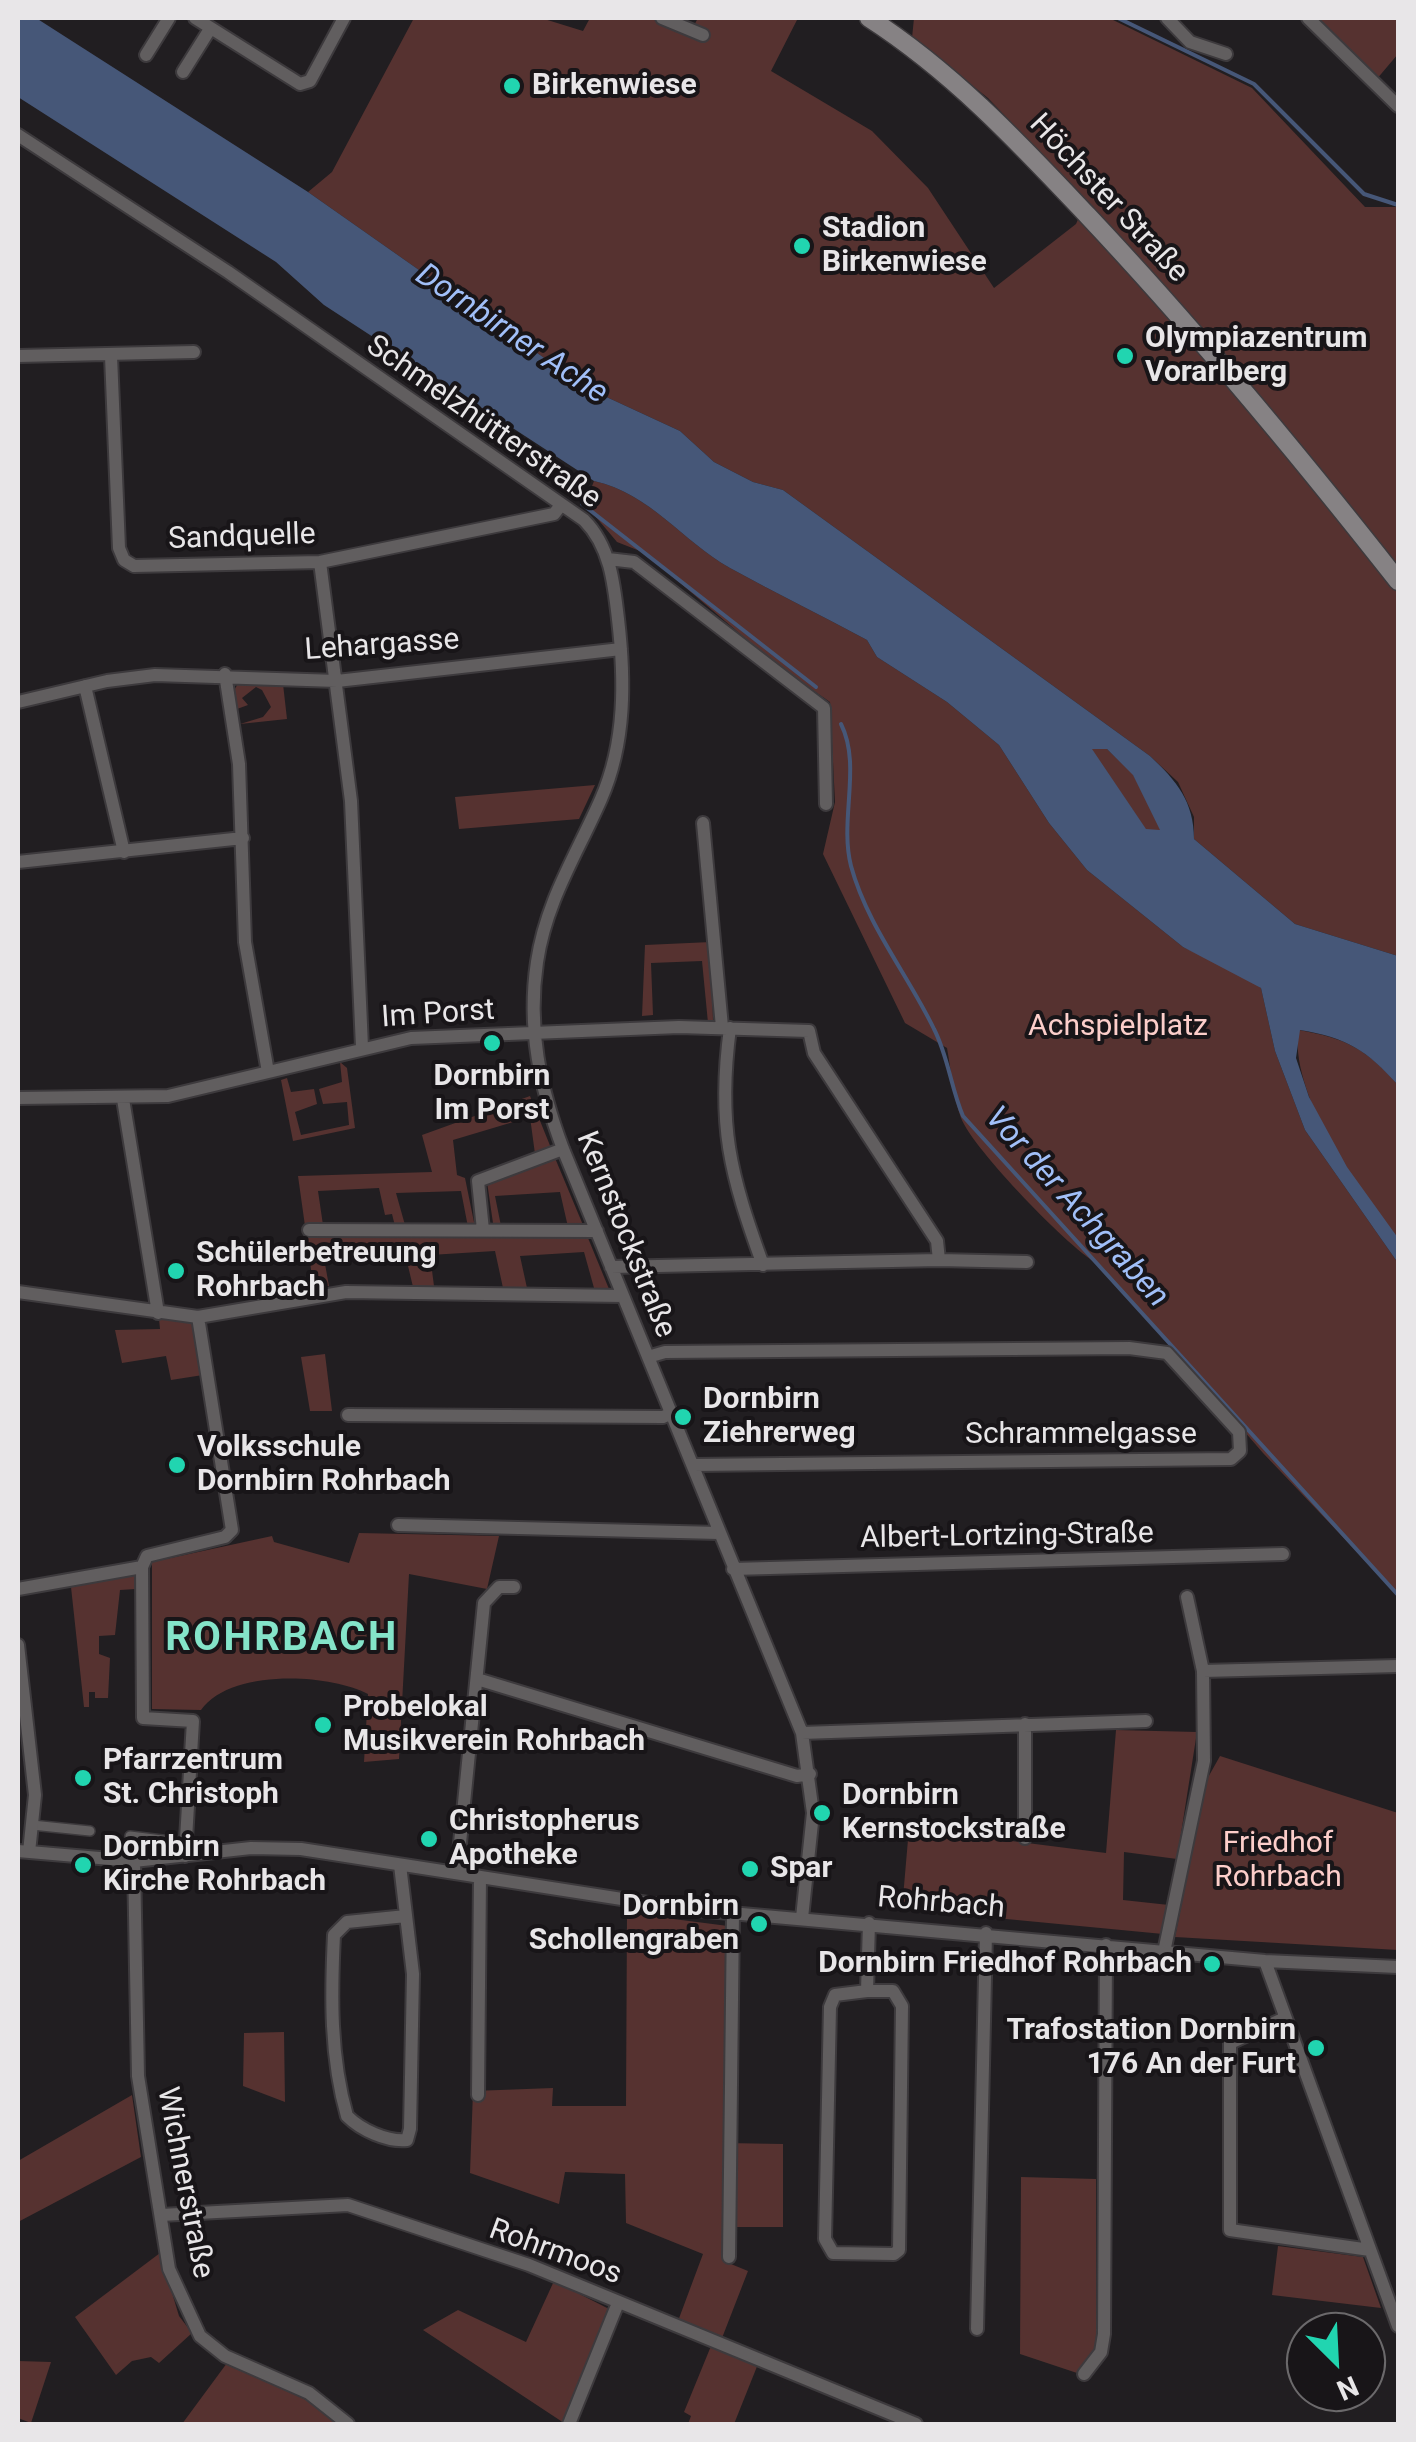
<!DOCTYPE html>
<meta charset="utf-8">
<style>
body{margin:0}
#map{position:relative;width:1416px;height:2442px;overflow:hidden;background:#211e21;font-family:Roboto,sans-serif}
canvas{display:block}
.frame{position:absolute;inset:0;border:20px solid #e8e6e8;pointer-events:none}
.north{position:absolute;left:1286px;top:2312px;width:100px;height:100px;box-sizing:border-box;background:#181518;border:2px solid #6b696b;border-radius:50%;rotate:156deg;font-size:28px;font-weight:700;line-height:40px;text-align:center;color:#e8e6e8}
.north::after{content:'';display:block;margin:auto;width:35px;height:45px;background:#21d5b0;clip-path:polygon(50% 0,100% 100%,50% 72%,0 100%)}
</style>
<div id="map">
<canvas width="1416" height="2442"></canvas>
<div class="frame"></div>
<div class="north">N</div>
</div>
<script>
const ctx = document.querySelector('canvas').getContext('2d');
ctx.lineJoin = 'round';
function paint(path, color) {
  ctx.fillStyle = color;
  ctx.fill(path, 'evenodd');
}
function trace(path, color, width, dash) {
  ctx.strokeStyle = color;
  ctx.lineWidth = width;
  ctx.lineCap = dash ? 'butt' : 'round';
  ctx.setLineDash(dash || []);
  ctx.stroke(path);
}
function write(font, color, halo, rows, align = 'center') {
  ctx.font = font + ' Roboto,sans-serif';
  ctx.lineWidth = 8;
  ctx.setLineDash([]);
  ctx.textBaseline = 'middle';
  ctx.strokeStyle = halo;
  ctx.fillStyle = color;
  for (const [text, x, y, turn = 0] of rows) {
    ctx.save();
    ctx.translate(x, y);
    ctx.rotate((+turn || 0) * Math.PI / 180);
    ctx.textAlign = isNaN(turn) ? turn : align;
    if (halo) ctx.strokeText(text, 0, 0);
    ctx.fillText(text, 0, 0);
    ctx.restore();
  }
}
const green = new Path2D(`
 M414 18H541L583 31 590 18H665L692 29 698 18H798L771 71 872 131 928 188 994 288 1076 224 1086 201 988 98 912 38 914 18H1109L1252 88 1365 207H1398V956L1295 924 1194 839V817L1178 782 1150 756 783 490 753 482 714 462 680 431 587 388 308 192 332 172Z
 M1313 18H1398V54L1376 80Z
 M594 481C651 494 682 541 730 568 775 593 821 615 867 640L877 657 947 702 999 745 1049 823 1087 870 1183 947 1246 976 1261 988 1275 1051 1305 1130 1398 1263V1595L1263 1453 1101 1266C1071 1251 973 1149 961 1118 953 1097 951 1070 947 1048L905 1023 823 854 835 802 830 702 779 667 645 553 617 542 585 504Z
 M239 682 283 684 287 719 240 724 263 717 271 707 262 690 256 687 242 698 248 705 237 709 233 692Z
 M1091 749H1107L1133 774 1161 830H1146Z
 M595 785 579 819 459 829 455 797Z
 M711 942 713 1021 708 1023 702 961 651 963 653 1015 642 1016 645 945Z
 M1299 1030C1348 1039 1366 1049 1398 1085V1238C1358 1202 1287 1084 1299 1030Z
 M340 1062 347 1068 355 1128 293 1141 281 1080 287 1078 291 1092 314 1089 317 1104 295 1112 301 1135 349 1125 347 1102 323 1104 319 1089 342 1082Z
 M530 1096 551 1148 535 1154 530 1117 453 1140 457 1175 465 1178 475 1227H468L461 1191 396 1193 405 1225 395 1226 392 1214 385 1215 379 1188 318 1191 323 1225 305 1226 298 1176 432 1172 422 1135Z
 M555 1158 583 1225 568 1227 560 1192 495 1196 501 1226 493 1223 487 1182Z
 M307 1235 588 1238 609 1289 594 1288 584 1252 520 1256 527 1288H503L495 1251 430 1255 434 1286 413 1287 404 1249 323 1253 329 1286 313 1287Z
 M159 1319 195 1323 203 1375 171 1380 166 1356 122 1363 115 1330 160 1329Z
 M325 1354 332 1411H310L301 1357Z
 M359 1533 499 1536 487 1589 409 1574 399 1759 364 1762 368 1694C327 1673 230 1669 201 1710L152 1709V1562L272 1536 274 1542 349 1563Z
 M135 1575 136 1589 120 1590 115 1635 99 1636V1654L110 1658 108 1698H95V1692H89V1707H84L71 1587Z
 M1116 1730 1197 1732 1177 1859 1124 1852 1123 1900 1169 1905 1163 1934 902 1909 909 1828 1106 1853Z
 M1220 1756 1398 1813V1950L1175 1937 1206 1781Z
 M627 1913 728 1926 725 2143 783 2144V2227H727L726 2262 748 2271 722 2338 678 2321 703 2254 626 2223 625 2174 565 2172 559 2204 470 2173 473 2091 553 2088 552 2106H626Z
 M284 2032 285 2102 243 2086 244 2033Z
 M132 2095 141 2157 18 2222V2161Z
 M1021 2177 1096 2179V2352L1080 2374 1020 2354Z
 M1278 2246 1363 2257 1381 2308 1272 2295Z
 M160 2253 179 2316 192 2333 159 2363 151 2357 132 2361 116 2375 75 2317Z
 M554 2281 611 2310 564 2423 423 2330 458 2310 526 2342Z
 M711 2346 758 2364 734 2424H688L691 2416 684 2412Z
 M18 2361 51 2362 31 2423 18 2418Z
 M227 2363 313 2403 337 2424H182Z`);
const water = new Path2D(`
 M18 18H36L308 192 587 388 680 431 714 462 753 482 783 490 1150 756C1177 781 1194 802 1194 839L1295 924 1398 956V1085C1366 1050 1348 1038 1300 1030L1296 1058 1309 1097 1347 1167 1398 1238V1263L1305 1130 1275 1051 1261 988 1183 947 1087 870 1049 823 999 745 947 702 877 657 867 640C821 615 775 593 730 568 682 541 651 494 594 481L324 305 276 262 18 97ZM1092 749H1107L1133 775 1160 830 1146 829Z`);
const stream = new Path2D(`
 M1118 18 1254 84 1364 194 1398 205
 M582 504 816 687
 M841 724C862 766 839 819 851 866 867 925 908 975 934 1029 948 1056 951 1088 963 1116L1398 1595`);
const pedestrian = new Path2D(`
 M32 1825 90 1831
 M130 1836 186 1843`);
const minor = new Path2D(`
 M195 18 300 84 310 81 344 18
 M662 18 703 35
 M1167 18 1190 42 1226 54
 M1308 18 1398 106
 M146 55 169 18
 M183 72 210 29
 M18 135 228 272 584 520C610 546 614 583 618 619 625 679 626 742 601 799 577 854 546 901 537 962 527 1028 540 1088 563 1149L802 1733 813 1813 802 1918
 M18 356 194 352
 M111 356 119 548 124 560 134 566 320 562 554 514 561 505
 M608 559 634 562 824 708 826 804
 M320 562 351 801 362 1047
 M225 674 239 764 245 942 268 1072
 M85 686 124 852
 M18 702 107 681 155 675 337 681 621 649
 M703 823 722 1027
 M18 862 243 838
 M730 1028C717 1125 730 1174 763 1265
 M18 1098 168 1096 411 1038 679 1027 809 1031 814 1053 937 1241 939 1260 1027 1262
 M123 1099 158 1313
 M309 1230 597 1231
 M483 1230 478 1181 563 1149
 M611 1267 939 1260
 M18 1292 198 1317 346 1292 623 1296
 M648 1357 665 1352 1129 1348 1167 1353 1239 1432 1240 1451 1231 1459 693 1465
 M348 1415 663 1417 672 1413
 M398 1525 719 1533
 M142 1567 143 1718 193 1721 185 1856
 M142 1567 147 1556 225 1537 232 1530 198 1317
 M733 1569 1283 1554
 M18 1589 142 1567
 M18 1645 35 1795 29 1852
 M1203 1671 1398 1666
 M477 1679 797 1776 810 1774
 M802 1733 1146 1721
 M1025 1838V1724
 M18 1851 134 1861 251 1848 301 1849 686 1909 1265 1961 1398 1967
 M134 1861 138 2076 169 2269 200 2336 225 2356 309 2393 348 2424
 M400 1865 413 1974 410 2129 407 2140C387 2142 361 2130 347 2116 330 2057 331 1995 334 1935L347 1922 406 1916
 M457 1873 484 1603 499 1587H514
 M1164 1952 1204 1761 1203 1671 1187 1597
 M1265 1961 1398 2326
 M867 1991H893L902 2006 899 2250 894 2254 833 2253 825 2239 830 2007 835 1995 867 1991 869 1923
 M1285 2018 1230 2043V2230L1370 2250
 M478 2095 480 1877
 M161 2215 348 2205 529 2265 916 2424
 M729 2257 733 1914
 M977 2329 986 1933
 M1084 2374 1101 2352 1104 2334 1106 1945
 M569 2424 618 2303`);
const secondary = new Path2D(`
 M869 18C953 72 1020 144 1088 216 1198 333 1299 455 1398 581`);
const markers = [
 [512,86,10,"#21d5b0"],
 [802,246,10,"#21d5b0"],
 [1125,356,10,"#21d5b0"],
 [492,1043,10,"#21d5b0"],
 [176,1271,10,"#21d5b0"],
 [683,1417,10,"#21d5b0"],
 [177,1465,10,"#21d5b0"],
 [323,1725,10,"#21d5b0"],
 [83,1778,10,"#21d5b0"],
 [822,1813,10,"#21d5b0"],
 [429,1839,10,"#21d5b0"],
 [83,1865,10,"#21d5b0"],
 [750,1869,10,"#21d5b0"],
 [759,1924,10,"#21d5b0"],
 [1212,1964,10,"#21d5b0"],
 [1316,2048,10,"#21d5b0"]
];
const poiNames = [
 ["Birkenwiese",532,86],
 ["Stadion",822,229],
 ["Birkenwiese",822,263],
 ["Olympiazentrum",1145,339],
 ["Vorarlberg",1145,373],
 ["Dornbirn",492,1077,"center"],
 ["Im Porst",492,1111,"center"],
 ["Schülerbetreuung",196,1254],
 ["Rohrbach",196,1288],
 ["Dornbirn",703,1400],
 ["Ziehrerweg",703,1434],
 ["Volksschule",197,1448],
 ["Dornbirn Rohrbach",197,1482],
 ["Probelokal",343,1708],
 ["Musikverein Rohrbach",343,1742],
 ["Pfarrzentrum",103,1761],
 ["St. Christoph",103,1795],
 ["Dornbirn",842,1796],
 ["Kernstockstraße",842,1830],
 ["Christopherus",449,1822],
 ["Apotheke",449,1856],
 ["Dornbirn",103,1848],
 ["Kirche Rohrbach",103,1882],
 ["Spar",770,1869],
 ["Dornbirn",739,1907,"right"],
 ["Schollengraben",739,1941,"right"],
 ["Dornbirn Friedhof Rohrbach",1192,1964,"right"],
 ["Trafostation Dornbirn",1296,2031,"right"],
 ["176 An der Furt",1296,2065,"right"]
];
const streetNames = [
 ["Höchster Straße",1108,199,47],
 ["Schmelzhütterstraße",483,423,35],
 ["Sandquelle",242,538,-2],
 ["Lehargasse",382,646,-4],
 ["Im Porst",438,1015,-4],
 ["Kernstockstraße",625,1235,68],
 ["Schrammelgasse",1081,1435],
 ["Albert-Lortzing-Straße",1007,1537,-1],
 ["Rohrbach",941,1904,5],
 ["Wichnerstraße",184,2183,79],
 ["Rohrmoos",555,2253,20]
];
const parkNames = [
 ["Achspielplatz",1118,1027],
 ["Friedhof",1278,1844],
 ["Rohrbach",1278,1878]
];
const waterNames = [
 ["Dornbirner Ache",511,335,34],
 ["Vor der Achgraben",1076,1208,48]
];
const districtNames = [
 ["ROHRBACH",282,1640]
];
paint(green, '#563230');
paint(water, '#465778');
trace(stream, '#465778', 4);
trace(pedestrian, '#3d3a3d', 12);
trace(minor, '#3d3a3d', 16);
trace(secondary, '#3d3a3d', 21);
trace(pedestrian, '#615e5f', 9);
trace(minor, '#615e5f', 12);
trace(secondary, '#868284', 18);
for (const [x, y, r, color] of markers) {
  const dot = new Path2D();
  dot.arc(x, y, r, 0, 2 * Math.PI);
  ctx.fillStyle = color;
  ctx.fill(dot);
  trace(dot, '#181518', 4);
}
write('bold 30px', '#e8e6e8', '#181518', poiNames, 'left');
write('30px', '#e8e6e8', '#181518', streetNames);
write('30px', '#fcceca', '#181518', parkNames);
write('italic 32px', '#a1bff8', '#181518', waterNames);
ctx.letterSpacing = '2.5px';
write('bold 40px', '#84e4c9', '#181518', districtNames);
ctx.letterSpacing = '0px';
</script>
